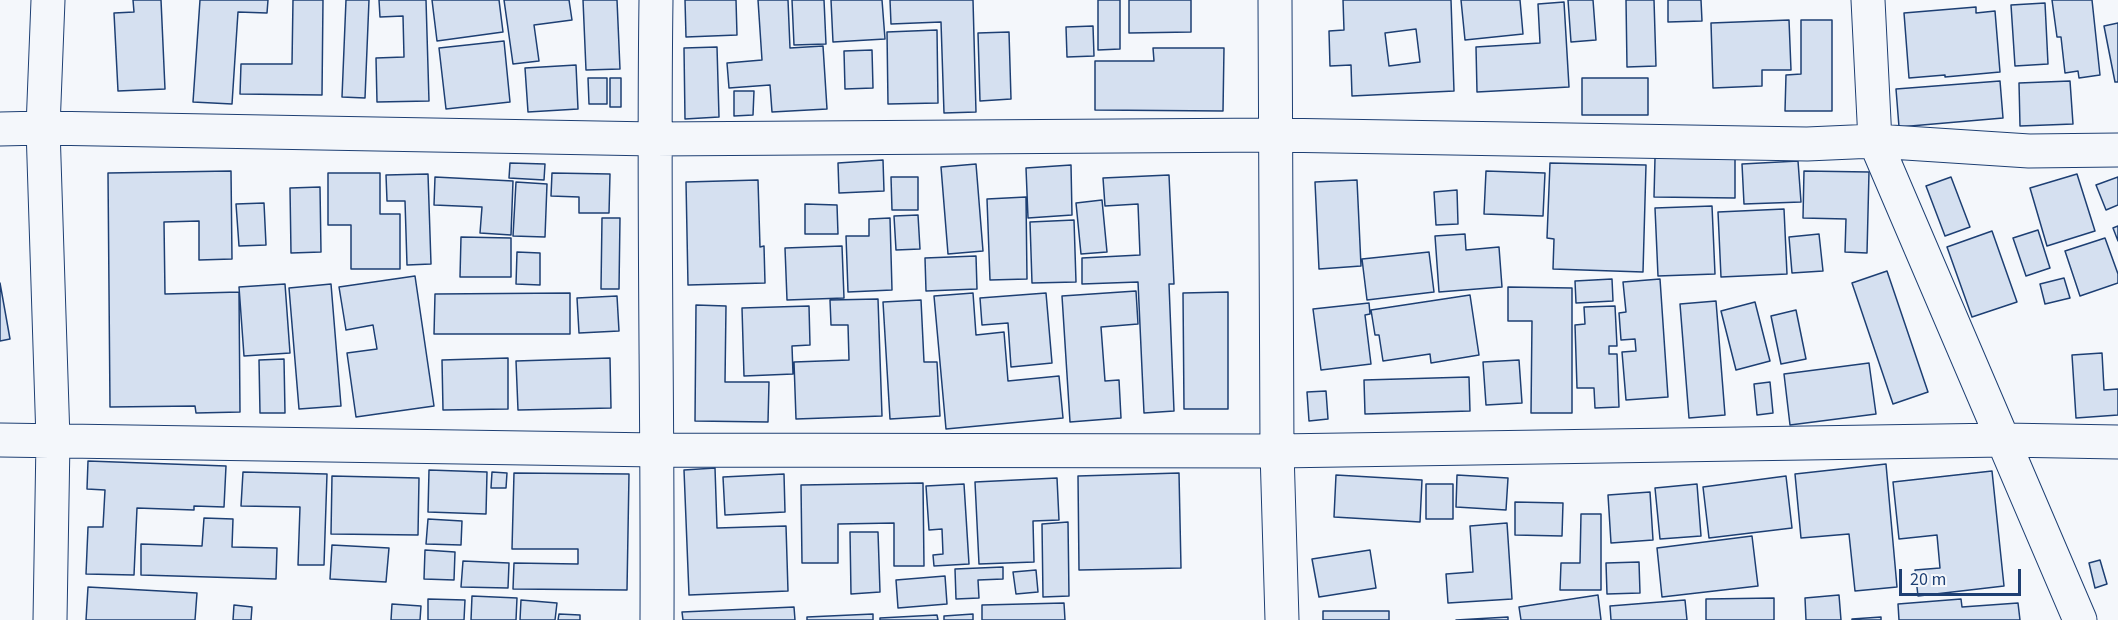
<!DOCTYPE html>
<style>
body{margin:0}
#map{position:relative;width:2118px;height:620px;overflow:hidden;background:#f4f7fb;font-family:"Source Sans 3",sans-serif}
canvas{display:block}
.scale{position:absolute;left:1899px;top:569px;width:122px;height:27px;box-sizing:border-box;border:3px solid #1d3f73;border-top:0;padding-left:8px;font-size:18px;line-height:21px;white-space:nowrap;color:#1d3f73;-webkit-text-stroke:4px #f4f7fb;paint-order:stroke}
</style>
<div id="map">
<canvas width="2118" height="620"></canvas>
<div class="scale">20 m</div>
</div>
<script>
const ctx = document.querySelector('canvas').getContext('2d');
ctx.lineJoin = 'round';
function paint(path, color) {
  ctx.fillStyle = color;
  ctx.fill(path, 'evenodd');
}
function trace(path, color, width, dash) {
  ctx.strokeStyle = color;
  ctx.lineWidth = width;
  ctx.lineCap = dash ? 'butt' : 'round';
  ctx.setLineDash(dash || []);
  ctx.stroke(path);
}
const building = new Path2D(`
 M133 0H161L165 89 118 91 114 13 134 12Z
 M200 0H268L267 13 238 12 232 104 193 102Z
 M293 0H323L322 95 240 94 241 64H292Z
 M346 0H369L365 98 342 97Z
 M379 0H426L429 101 377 102 376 58 404 57 403 16 380 17Z
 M432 0H499L503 32 437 41Z
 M504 0H569L572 20 534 25 539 61 513 64Z
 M583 0H617L620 69 586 70Z
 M685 0H736L737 35 686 37Z
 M758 0H788L790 48 823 46 827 109 772 112 770 85 729 88 727 63 762 60Z
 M792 0H824L826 44 794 45Z
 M831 0H882L885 39 833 42Z
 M890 0H973L976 112 944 113 941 22 891 24Z
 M1098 0H1120V49L1098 50Z
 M1129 0H1191V32L1129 33Z
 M1343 0H1451L1454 91 1352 96 1351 65 1330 66 1329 31 1344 30ZM1416 29 1420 62 1389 66 1385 33Z
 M1461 0H1520L1523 34 1465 40Z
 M1568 0H1593L1596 40 1571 42Z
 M1626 0H1654L1656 66 1627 67Z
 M1668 0H1701L1702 21 1668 22Z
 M2052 0H2092L2100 75 2079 78 2078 71 2065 73 2061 37H2057Z
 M1564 2 1569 87 1477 92 1476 47 1540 43 1538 4Z
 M2045 3 2048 64 2015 66 2011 5Z
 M1976 7V13L1995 11 2000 72 1945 77V75L1909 78 1904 13Z
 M1789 20 1791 70H1762V86L1713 88 1711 23Z
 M1801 20H1832V111H1785L1786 75 1801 74Z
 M2118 23V82H2115L2104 26Z
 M1093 26 1094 56 1067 57 1066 27Z
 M937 30 938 103 888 104 887 32Z
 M1009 32 1011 99 980 101 978 33Z
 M504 41 510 102 446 109 439 48Z
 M717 47 719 117 685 119 684 48Z
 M1153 48H1224L1223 111 1095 110V61H1154Z
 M872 50 873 88 845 89 844 51Z
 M576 65 578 109 528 112 525 68Z
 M588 78H607V104H589Z
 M610 78H621V107H610Z
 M1582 78H1648V115H1582Z
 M2000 81 2003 118 1899 127 1896 89Z
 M2070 81 2073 124 2020 126 2019 83Z
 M734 91H754L753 115 734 116Z
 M1655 158 1735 159V198L1654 197Z
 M883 160 884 191 839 193 838 163Z
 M1798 161 1801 202 1744 204 1742 164Z
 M510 163 545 164 544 180 509 178Z
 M1550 163 1646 165 1643 272 1553 269 1554 239 1547 238Z
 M976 164 983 251 948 254 941 167Z
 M1071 165 1072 215 1028 218 1026 168Z
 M231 171 232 259 199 260V221L164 222 165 294 239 292 240 412 196 413 195 406 110 407 108 173Z
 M1486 171 1545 173 1543 216 1484 214Z
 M1804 171 1869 172 1867 253 1845 252 1846 219 1803 218Z
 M328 173H380V214H400V269H351V225H328Z
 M552 173 610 174 609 213H579V197L551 196Z
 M428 174 431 264 407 265 405 201H387L386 175Z
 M2077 174 2095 231 2047 246 2030 188Z
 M1169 175 1174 284H1169L1174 411 1144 413 1138 282 1082 284V258L1140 255 1138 204 1105 206 1103 178Z
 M435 177 513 181 511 235 480 233 482 207 434 205Z
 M891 177H918V210H892Z
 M1951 177 1970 227 1945 236 1926 186Z
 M2118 177V205L2106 210 2096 185Z
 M758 180 760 247 764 246 765 283 688 285 686 182Z
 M1357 180 1361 266 1319 269 1315 182Z
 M516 182 547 184 545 237 513 236Z
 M320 187 321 252 291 253 290 188Z
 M1457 190 1458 224 1436 225 1434 192Z
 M1026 197 1027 279 990 280 987 199Z
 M1102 200 1107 252 1081 254 1076 203Z
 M264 203 266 245 239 246 236 204Z
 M805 204 837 205 838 234H805Z
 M1712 206 1715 274 1658 276 1655 208Z
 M1784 209 1787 274 1721 277 1718 212Z
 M918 215 920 249 896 250 894 216Z
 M602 218H620L619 289H601Z
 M890 218 892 290 848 292 846 236H869V219Z
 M1074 220 1076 282 1032 283 1030 222Z
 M2118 226V241L2113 228Z
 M2038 230 2050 268 2026 276 2013 238Z
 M1992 231 2017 302 1972 317 1947 247Z
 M1465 234 1466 250 1499 247 1502 287 1439 292 1435 236Z
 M1819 234 1823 271 1792 273 1789 237Z
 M461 237 511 238V277H460Z
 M2105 238 2118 274V283L2080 296 2065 251Z
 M842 246 844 298 787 300 785 248Z
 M517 252 540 253V285L516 284Z
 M1429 252 1434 292 1367 300 1362 259Z
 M976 256 977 289 926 291 925 258Z
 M1887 271 1928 392 1893 404 1852 283Z
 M415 276 434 406 356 417 347 353 377 349 373 325 346 330 339 287Z
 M2064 278 2070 298 2045 304 2040 284Z
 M1612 279 1613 301 1576 303 1575 281Z
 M1660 279 1668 397 1626 400 1622 352 1636 351 1635 339 1621 340 1619 313 1626 312 1623 282Z
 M0 283 10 339 0 341Z
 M285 284 290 353 244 356 239 287Z
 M331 284 341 406 299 409 289 288Z
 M1508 287 1572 288V413H1531L1532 321H1508Z
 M1136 291 1138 324 1101 327 1105 381 1119 380 1121 418 1070 422 1062 296Z
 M1228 292V409H1184L1183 293Z
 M570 293V334H434L435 294Z
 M973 293 976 335 1004 332 1008 381 1059 376 1063 418 946 429 934 296Z
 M1046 293 1052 363 1011 367 1008 323 982 325 980 298Z
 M1470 295 1479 355 1431 363 1430 354 1383 361 1379 335H1375L1371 310Z
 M617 296 619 331 579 333 577 298Z
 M878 299 882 416 796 419 794 362 849 360 848 325H831L830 300Z
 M921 300 924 362H937L940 416 890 419 883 302Z
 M1716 301 1725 415 1689 418 1680 304Z
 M1755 302 1770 361 1736 370 1721 311Z
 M1369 303 1370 314 1365 315 1371 364 1321 370 1313 309Z
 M696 305 726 306 725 382H769L768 422 695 421Z
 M809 306 810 345 792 346 793 374 744 376 742 308Z
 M1615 306 1617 346H1609V354H1617L1619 407 1595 408 1594 388H1577L1575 325 1585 324 1584 307Z
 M1796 310 1806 359 1781 364 1771 316Z
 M2102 353 2104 390 2118 389V415L2076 418 2072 355Z
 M508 358V409L443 410 442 360Z
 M610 358 611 408 518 410 516 361Z
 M284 359 285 413H260L259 360Z
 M1519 360 1522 403 1486 405 1483 362Z
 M1869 363 1876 414 1790 425 1784 374Z
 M1469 377 1470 411 1365 414 1364 380Z
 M1770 382 1773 413 1757 415 1754 384Z
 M1326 391 1328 419 1309 421 1307 392Z
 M88 461 226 466 224 507 194 506V510L137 508 134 575 86 574 88 527H103L105 490 87 489Z
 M1886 464 1897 587 1855 591 1849 534 1801 538 1795 474Z
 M715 468 717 528 786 526 788 591 689 595 684 470Z
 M429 470 487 472 486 514 428 512Z
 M1992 471 2004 586 1918 596 1915 570 1940 568 1937 535 1899 539 1893 482Z
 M243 472 327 474 324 565H298L300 507 241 506Z
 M492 472 507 473 506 488H491Z
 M514 473 629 474 627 590 513 589 514 563 578 564V549H512Z
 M1179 473 1181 568 1079 570 1078 476Z
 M784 474 785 512 725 515 723 477Z
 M1336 475 1422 480 1420 522 1334 517Z
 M1457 475 1508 478 1506 510 1456 507Z
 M332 476 419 478 418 535 331 534Z
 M1786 476 1792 528 1709 538 1703 487Z
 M1057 478 1059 520 1033 521 1034 562 979 564 975 482Z
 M923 483 924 566H894V523L838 524V563H802L801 485Z
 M964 484 969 564 934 566 933 555 943 554 942 529 929 530 926 486Z
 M1426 484H1453V519H1426Z
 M1697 484 1701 536 1660 539 1655 488Z
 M1650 492 1653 540 1611 543 1608 495Z
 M1515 502 1563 503 1562 536 1515 535Z
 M1581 514H1601V590H1560L1561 563H1580Z
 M204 518 233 519 232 547 277 548 276 579 141 575V544L202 546Z
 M428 519 462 521 461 545 426 544Z
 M1068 522 1069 596 1043 597 1042 524Z
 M1507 523 1512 599 1448 603 1446 574 1473 572 1470 526Z
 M850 532H878L880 592 851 594Z
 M1752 536 1758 586 1662 597 1657 548Z
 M332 545 389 548 386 582 330 579Z
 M425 550 455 552 454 580 424 579Z
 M1370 550 1376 588 1319 597 1312 559Z
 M2100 560 2107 584 2095 588 2089 563Z
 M463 561 509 563 508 588 461 587Z
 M1639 562 1640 593 1607 594 1606 563Z
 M1003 567V579L978 580 979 598 956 599 955 569Z
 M1036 570 1038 592 1016 594 1013 572Z
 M945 576 947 604 898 608 896 580Z
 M88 587 197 593 195 620H86Z
 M1598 595 1601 620H1521L1519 607Z
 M1839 595 1841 620H1806L1805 598Z
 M472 596 517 598 516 620H471Z
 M1774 598V620H1706V599Z
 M428 599 465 600 464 620H428Z
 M1961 599 1962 607 2018 603 2020 620H1899L1898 604Z
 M521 600 557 603 555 620H520Z
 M1685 600 1687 620H1611L1610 606Z
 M1064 603 1065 620H982V605Z
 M392 604 421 606 420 620H391Z
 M234 605 252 607 251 620H233Z
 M794 607 795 620H683L682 612Z
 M1323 611H1389V620H1323Z
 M559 614 580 615V620H558Z
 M873 614V620H807V617Z
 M973 614V620H944V616Z
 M937 615 938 620H880V618Z
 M1508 617V620H1456Z
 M1881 617V620H1852V619Z`);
const minor = new Path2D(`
 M48 0 43 128 53 440 50 620
 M656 0C653 207 658 413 657 620
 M1275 0 1277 451 1282 620
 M1868 0 1875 141 2080 620
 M0 129 43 128 654 139 1274 135 1807 144 1875 141 2029 151 2118 150
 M0 440 657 450 1277 451 2004 440 2118 442`);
paint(building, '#d5e0f0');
trace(building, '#1d3f73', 1.5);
trace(minor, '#1d3f73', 35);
trace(minor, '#f4f7fb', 33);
</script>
